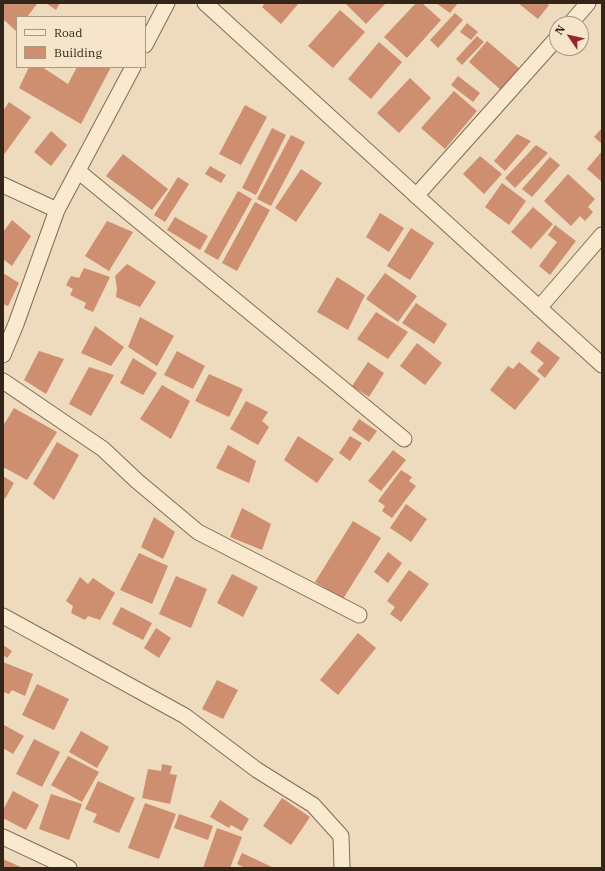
<!DOCTYPE html>
<style>
body{margin:0}
#map{position:relative;width:605px;height:871px;overflow:hidden;background:#eedabc;font-family:"IBM Plex Serif",serif}
canvas{display:block}
.frame{position:absolute;inset:0;border:4px solid #34251a;pointer-events:none}
.legend{position:absolute;left:16px;top:16px;width:130px;height:52px;box-sizing:border-box;background:#f6e5cb;border:1px solid #a89884;margin:0;padding:5px 7px;list-style:none;font-size:12px;color:#34251a}
.legend li{display:flex;align-items:center;gap:8px;height:20px}
.legend b{width:20px;border:1px solid #a89884}
.north{position:absolute;left:549px;top:16px;width:40px;height:40px;box-sizing:border-box;background:#f6e5cb;border:1px solid #a89884;border-radius:50%;rotate:304deg;font-size:11px;font-weight:700;line-height:16px;text-align:center;color:#34251a}
.north::after{content:'';display:block;margin:auto;width:14px;height:18px;background:#96242f;clip-path:polygon(50% 0,100% 100%,50% 72%,0 100%)}
</style>
<div id="map">
<canvas width="605" height="871"></canvas>
<div class="frame"></div>
<ul class="legend">
<li><b style="height:5px;background:#f9e9ce"></b>Road</li>
<li><b style="height:11px;background:#ce8e70"></b>Building</li>
</ul>
<div class="north">N</div>
</div>
<script>
const ctx = document.querySelector('canvas').getContext('2d');
ctx.lineJoin = 'round';
function paint(path, color) {
  ctx.fillStyle = color;
  ctx.fill(path, 'evenodd');
}
function trace(path, color, width, dash) {
  ctx.strokeStyle = color;
  ctx.lineWidth = width;
  ctx.lineCap = dash ? 'butt' : 'round';
  ctx.setLineDash(dash || []);
  ctx.stroke(path);
}
const building = new Path2D(`
 M3 3H35L37 4 27 17H17V30L16 31 3 19Z
 M46 3H60L56 10Z
 M265 3H299L281 24 262 7Z
 M345 3H386L366 24Z
 M416 3H422L441 20 407 58 384 37Z
 M436 3H458L450 13Z
 M518 3H546L549 5 538 19Z
 M340 10 365 32 333 68 308 46Z
 M455 13 463 20 438 48 430 40Z
 M467 23 478 32 471 40 460 32Z
 M477 36 484 42 462 65 456 59Z
 M487 41 520 69 501 90 469 62Z
 M379 42 402 62 371 99 348 79Z
 M29 67H42L68 84 77 67H111L81 124 19 88Z
 M458 76 480 93 473 102 451 85Z
 M410 78 431 98 399 133 377 113Z
 M454 91 477 111 445 149 421 128Z
 M9 102 31 117 3 156V111Z
 M245 105 267 117 241 165 219 154Z
 M272 128 286 135 256 195 242 188Z
 M602 128V144L594 137Z
 M51 131 67 145 51 166 34 152Z
 M517 134 531 141 505 171 494 161Z
 M291 135 305 142 271 206 257 199Z
 M536 145 548 153 515 188 505 178Z
 M602 151V182L587 169Z
 M123 154 168 189 152 210 106 176Z
 M480 156 502 174 484 194 463 174Z
 M550 157 560 165 532 197 522 189Z
 M210 166 226 175 221 183 205 174Z
 M301 169 322 183 296 222 275 208Z
 M568 174 595 199 588 207 593 212 585 221 580 216 571 226 544 201Z
 M178 177 189 184 165 222 154 215Z
 M502 183 526 201 509 225 485 207Z
 M238 191 252 199 218 260 204 252Z
 M255 202 270 210 237 271 222 263Z
 M533 207 553 224 531 249 511 232Z
 M380 213 404 228 389 252 366 237Z
 M175 217 208 236 200 250 167 230Z
 M12 220 31 236 12 266 3 259V232Z
 M107 221 133 232 109 271 85 256Z
 M555 225 576 241 550 275 539 266 557 242 548 235Z
 M411 228 434 243 410 280 387 266Z
 M127 264 156 282 140 307 116 297 117 289 115 276Z
 M84 268 110 277 93 312 84 308 86 303 70 295 73 289 66 285 71 276 79 278Z
 M3 273 19 283 8 306 3 304Z
 M385 273 417 296 398 322 366 299Z
 M337 277 365 295 348 330 317 312Z
 M416 303 447 324 434 344 402 323Z
 M376 312 408 332 388 359 357 339Z
 M140 317 174 336 157 366 128 347Z
 M95 326 124 347 111 366 81 353Z
 M538 341 560 358 545 378 537 371 544 363 530 352Z
 M417 343 442 363 425 385 400 366Z
 M39 351 64 359 46 394 24 380Z
 M177 351 205 366 193 389 164 375Z
 M133 358 157 373 143 395 120 383Z
 M368 362 384 373 369 397 352 386Z
 M519 362 540 379 515 410 490 390 508 366 513 369Z
 M89 367 114 375 91 416 69 404Z
 M209 374 243 389 229 417 195 401Z
 M162 385 190 401 171 439 140 419Z
 M246 401 268 412 262 421 269 427 258 445 230 429Z
 M14 408 57 432 27 480 3 467V426Z
 M359 419 377 431 369 442 352 430Z
 M298 436 334 459 317 483 284 460Z
 M350 436 362 443 350 461 339 453Z
 M57 442 79 455 54 500 33 484Z
 M228 445 256 461 249 483 216 468Z
 M393 450 406 460 381 491 368 481Z
 M401 470 412 477 409 481 416 486 392 518 382 511 385 506 378 501Z
 M3 476 14 483 5 499 3 497Z
 M406 504 427 519 411 542 390 528Z
 M242 508 271 524 262 550 230 537Z
 M154 517 175 532 163 559 141 547Z
 M353 521 381 538 343 599 315 582Z
 M388 552 402 563 388 583 374 572Z
 M139 553 168 566 152 604 120 590Z
 M409 570 429 584 401 622 390 614 395 607 387 601Z
 M232 574 258 587 243 617 217 603Z
 M176 576 207 589 191 628 159 614Z
 M80 577 88 584 93 578 115 593 100 620 88 616 85 620 71 613 73 606 66 601Z
 M121 607 152 623 143 640 112 624Z
 M156 628 171 638 159 658 144 648Z
 M358 633 376 648 338 695 320 680Z
 M3 645 12 651 7 658 3 655Z
 M3 662 33 674 25 696 12 690 9 694 3 692Z
 M217 680 238 690 223 719 202 709Z
 M37 684 69 699 54 730 22 715Z
 M4 725 24 736 13 754 3 748Z
 M81 731 109 747 97 768 69 752Z
 M34 739 60 752 42 787 16 774Z
 M68 756 99 772 82 802 51 785Z
 M162 764 172 766 170 774 177 775 170 804 142 798 148 769 161 771Z
 M98 781 135 798 119 833 93 822 97 814 85 809Z
 M13 791 39 805 26 830 3 818V810Z
 M51 794 82 804 69 840 39 829Z
 M282 798 310 817 291 845 263 826Z
 M220 800 249 819 242 831 231 825 229 828 210 817Z
 M145 803 176 814 159 859 128 848Z
 M179 814 213 826 208 840 174 828Z
 M217 828 242 837 230 868H203Z
 M242 853 272 867 271 868H245L237 864Z
 M3 859 23 868H3Z`);
const minor = new Path2D(`
 M205 3 602 365
 M570 24 588 3
 M145 45 167 3
 M78 171 404 439
 M3 185 57 210
 M416 196 557 38
 M539 308 602 235
 M3 355 16 324 57 210 133 67
 M3 381 103 449 137 481 198 532 359 615
 M3 616 185 716 257 770 313 805 341 836 342 868
 M3 837 69 868`);
paint(building, '#ce8e70');
trace(minor, '#866a55', 17);
trace(minor, '#f9e9ce', 15);
</script>
